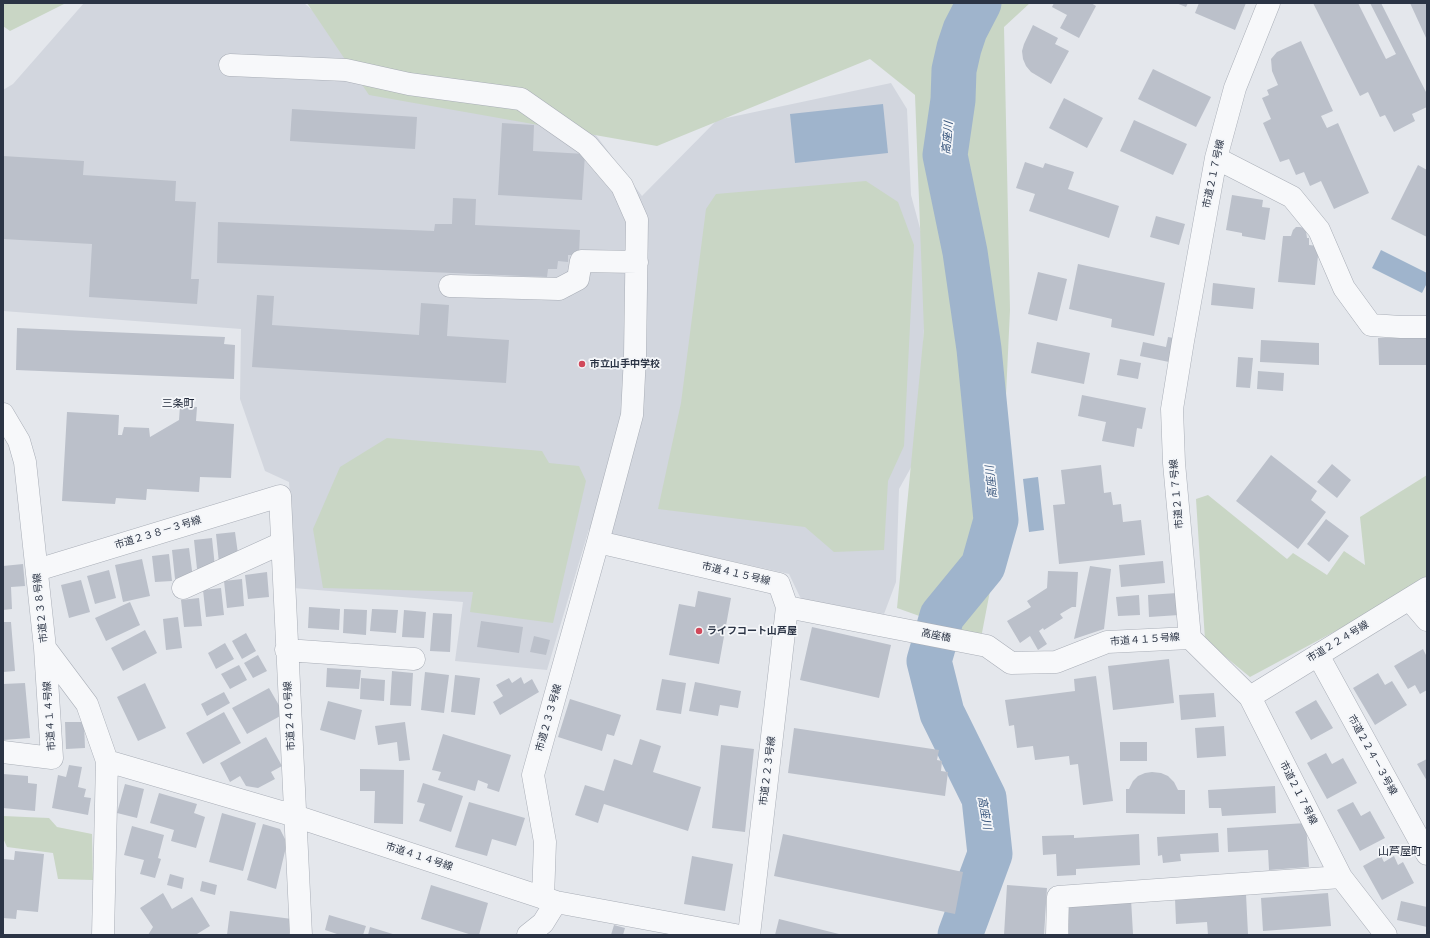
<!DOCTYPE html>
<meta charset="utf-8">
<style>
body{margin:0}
#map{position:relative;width:1430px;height:938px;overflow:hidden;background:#e4e7ec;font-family:"Varela Round",sans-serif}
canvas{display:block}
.frame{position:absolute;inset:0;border:4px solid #2b3445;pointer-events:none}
</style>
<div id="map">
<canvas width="1430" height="938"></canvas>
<div class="frame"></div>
</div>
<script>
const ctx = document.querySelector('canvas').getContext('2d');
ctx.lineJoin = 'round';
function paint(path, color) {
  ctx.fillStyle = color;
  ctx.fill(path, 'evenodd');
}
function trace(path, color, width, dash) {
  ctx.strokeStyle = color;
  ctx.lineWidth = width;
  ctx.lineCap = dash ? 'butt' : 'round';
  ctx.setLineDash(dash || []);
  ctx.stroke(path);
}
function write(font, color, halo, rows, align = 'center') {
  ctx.font = font + ' "Varela Round","Noto Sans JP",sans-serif';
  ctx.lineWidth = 3.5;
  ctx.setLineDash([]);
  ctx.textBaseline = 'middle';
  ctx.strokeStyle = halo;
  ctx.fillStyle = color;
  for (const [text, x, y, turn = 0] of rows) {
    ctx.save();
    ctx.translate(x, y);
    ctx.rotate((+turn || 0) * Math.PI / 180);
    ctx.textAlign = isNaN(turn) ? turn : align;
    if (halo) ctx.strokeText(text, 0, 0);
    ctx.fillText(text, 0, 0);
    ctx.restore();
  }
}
const built = new Path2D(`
 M84 3H304L334 28 595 134 642 196 717 120 891 83 907 109 911 195 927 254 919 453 899 489 896 582 884 614 801 599 789 574 589 529 547 670 455 661 463 602 293 588 295 570 289 482 265 471 240 399 241 329 3 311V90L13 84Z`);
const green = new Path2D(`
 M3 3H66L10 31 3 26Z
 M307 3H1030L1004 27 1010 310 999 544 981 638 897 608 924 331 915 95 870 59 657 146 369 95Z
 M866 181 898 202 914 245 904 446 888 481 884 550 834 552 805 527 658 509 681 403 706 209 716 194Z
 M387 438 542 451 549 463 579 466 586 481 553 623 470 612 473 592 323 588 313 529 340 467Z
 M1427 475V576L1371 612 1250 677 1205 640 1196 499 1208 495 1287 559 1293 553 1327 575 1344 551 1365 565 1360 517Z
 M3 816 49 818 57 827 92 834 93 880 58 879 53 853 7 847 3 838Z`);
const water = new Path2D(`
 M883 104 888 153 795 163 790 114Z
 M1381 250 1427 273V283L1422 293 1372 268Z
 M1038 477 1044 530 1029 532 1023 479Z`);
const river = new Path2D(`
 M960 935 990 854 984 798 942 713 929 661 942 616 983 566 996 520 979 349 965 252 945 155 953 100 954 70 959 48 965 30 979 3`);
const building = new Path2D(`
 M1054 3H1091L1096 6 1079 38 1060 28 1067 15 1052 7Z
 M1176 3H1188L1186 7Z
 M1199 3H1246L1235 30 1195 13Z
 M1313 3H1358L1386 59 1396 54 1370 3H1381L1427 94V107L1412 114 1415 121 1394 132 1385 115 1380 117 1368 92 1360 96Z
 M1410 3H1427V40Z
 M1033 25 1058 38 1055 44 1069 51 1051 84 1031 72 1026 66 1023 59 1022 51 1024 44Z
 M1301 41 1333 111 1321 116 1327 128 1338 123 1369 193 1334 209 1321 181 1310 186 1304 172 1296 175 1289 159 1280 162 1263 123 1271 119 1262 98 1269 95 1267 90 1278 85 1272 71 1271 59 1277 52Z
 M1153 69 1211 97 1196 127 1138 99Z
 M1064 98 1103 118 1087 148 1049 128Z
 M292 109 417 117 415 149 290 141Z
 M1134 120 1187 144 1173 175 1120 151Z
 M502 123 534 125 533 151 585 154 582 200 498 195Z
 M3 156 84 161 83 175 176 181 175 201 196 202 191 279H199L197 304 89 297 92 244 3 239Z
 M1025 162 1043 168 1045 163 1074 172 1068 189 1119 206 1109 238 1029 211 1035 194 1016 188Z
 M1418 165 1427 170V237L1391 219Z
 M1232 195 1263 200 1262 207 1270 208 1265 240 1242 236V233L1226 230Z
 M453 198 476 199 475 225 580 230 579 255H568V262L558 261 557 269H548L547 277 217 263 218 222 434 231 435 224H452Z
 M1156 216 1185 224 1179 245 1150 237Z
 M1296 227H1300L1304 228 1306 231 1307 238H1309V245L1319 246 1315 285 1278 282 1283 236H1291L1293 230Z
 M1078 264 1165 283 1154 336 1111 327 1112 319 1069 309Z
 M1038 272 1067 279 1057 321 1028 314Z
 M1213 283 1255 288 1253 309 1211 305Z
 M257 295 274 296 272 325 419 335 421 303 449 305 447 336 509 340 506 383 252 367Z
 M17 328 225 337 224 344 235 345 234 379 16 370Z
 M1168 337 1174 338 1169 362 1140 356 1143 342 1166 347Z
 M1426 337V365H1379L1378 338Z
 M1261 340 1319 343V365L1260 362Z
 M1037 342 1090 353 1084 384 1031 373Z
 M1238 357 1253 358 1250 388 1236 387Z
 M1120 359 1141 363 1138 379 1117 375Z
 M1258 371 1284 373 1283 391 1257 389Z
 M1082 395 1146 408 1142 429 1137 428 1134 447 1102 441 1106 422 1078 416Z
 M180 406 197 407 196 421 234 424 231 478 200 477 199 492 147 489 146 500 116 498 115 504 62 501 67 412 119 415 118 435H122L124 427 149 428 150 437 179 420Z
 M1271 455 1317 491 1311 500 1326 512 1298 549 1236 501Z
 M1332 464 1351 480 1337 498 1317 482Z
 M1101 465 1104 493 1111 492 1113 505 1121 504 1123 522 1141 520 1145 555 1059 564 1053 505 1065 504 1061 470Z
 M1326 519 1349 536 1329 562 1307 544Z
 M235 532 239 561 219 563 216 534Z
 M212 538 215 567 197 569 194 540Z
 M189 548 193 578 175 579 172 550Z
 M169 554 172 581 155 582 152 556Z
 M142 559 150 596 123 602 115 565Z
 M1163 561 1165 583 1121 587 1119 565Z
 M23 564 25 586 11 587 12 609 3 610V566Z
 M1090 566 1111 569 1104 629 1074 639Z
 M109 570 116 598 95 604 87 576Z
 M1048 571 1078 572 1076 607H1072L1060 614 1063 618 1044 630 1043 628 1039 631 1047 644 1038 650 1030 636 1020 643 1007 621 1031 607 1027 601 1047 588Z
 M267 572 269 597 248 599 245 575Z
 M242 579 244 606 227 608 224 581Z
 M81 580 90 612 69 618 61 585Z
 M221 588 224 615 206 617 203 590Z
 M698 591 731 598 719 664 669 655 679 604 695 607Z
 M1177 593 1179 615 1149 617 1148 595Z
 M1139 595 1140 615 1118 616 1116 597Z
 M199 598 202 626 184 627 181 600Z
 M130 602 140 625 106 641 95 618Z
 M309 607 340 609 339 630 308 628Z
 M344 609 367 610 366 635 343 633Z
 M372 609 398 610 396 633 370 631Z
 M404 610 426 612 424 638 402 637Z
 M433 613 452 614 450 652 430 651Z
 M178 617 182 648 166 650 163 619Z
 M481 621 523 627 519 653 477 647Z
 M3 622H11L15 671 3 672Z
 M812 627 891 645 879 698 800 680Z
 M145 630 157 653 123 671 111 648Z
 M246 633 256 651 242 659 232 641Z
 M534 636 550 640 546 655 530 652Z
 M225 643 234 659 216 669 208 653Z
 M1423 649 1427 657V690L1420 694 1415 685 1408 689 1394 666Z
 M258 655 267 671 253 678 244 663Z
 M1169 659 1174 703 1113 710 1108 666Z
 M239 665 247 680 230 689 221 674Z
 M327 668 361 670 359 689 326 687Z
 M392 671 413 673 411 706 390 705Z
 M425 672 449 675 444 713 421 710Z
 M1378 673 1385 685 1392 681 1407 705 1375 725 1353 688Z
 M455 675 480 678 475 715 451 712Z
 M1096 676 1113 801 1083 805 1078 764 1070 765 1069 756 1035 760 1033 746 1017 748 1014 725 1009 726 1005 700 1075 691 1074 679Z
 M521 677 524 684 532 679 539 692 500 715 493 702 503 696 496 685 509 678 512 683Z
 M361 678 385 680 384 701 360 699Z
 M662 679 686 683 681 714 656 710Z
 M695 682 741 691 738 708 720 705 718 716 689 711Z
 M25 683 30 738 3 740V684Z
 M145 683 166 728 138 741 117 697Z
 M269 688 284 714 247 734 232 708Z
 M224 692 230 703 207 716 201 704Z
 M1214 693 1216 717 1181 720 1179 695Z
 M570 699 621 715 614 736 607 734 602 751 558 737Z
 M1316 700 1333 728 1311 740 1295 712Z
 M328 701 362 710 355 740 320 730Z
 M224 712 241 743 203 764 186 733Z
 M65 722H84L85 748 66 749Z
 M405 722 410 760 399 761 397 742 378 745 375 726Z
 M1224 726 1226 756 1197 758 1195 728Z
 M794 728 939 750 937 760 942 761 941 771 948 772 945 796 788 773Z
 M443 734 511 755 499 792 487 788 488 784 478 780 475 791 438 780 441 772 432 770Z
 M266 737 282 766 271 772 275 779 258 788 246 786 240 776 230 782 220 763Z
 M640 739 661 746 653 772 701 787 688 831 604 804 598 823 575 815 585 785 604 791 614 759 632 765Z
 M1120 742H1147V761H1120Z
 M721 745 754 749 745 832 712 828Z
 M1326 753 1332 764 1343 758 1357 783 1327 799 1307 763Z
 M1427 759V781L1417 764Z
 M69 765 82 767 78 787 86 789 84 797 91 798 88 815 52 808 58 775 66 777Z
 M360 769 404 770 403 824 374 823 375 791H360Z
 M1152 772 1161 773 1168 776 1174 782 1178 790H1185V814L1126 813V789H1129L1133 781 1138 776 1145 773Z
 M3 774 28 776V783L37 784 35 811 3 808Z
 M423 783 463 796 451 832 419 821 425 804 417 802Z
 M125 784 144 789 137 818 117 813Z
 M1275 786 1276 813 1222 816 1221 808H1209L1208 790Z
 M159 793 197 804 194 813 205 817 196 848 171 841 174 830 150 823Z
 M469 802 525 818 516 846 492 839 487 856 455 847Z
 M1353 802 1361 816 1370 811 1385 838 1360 851 1337 810Z
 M222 813 256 823 243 871 209 862Z
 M1306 823 1309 867 1269 870 1268 850 1228 852 1227 828Z
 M263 824 280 829 287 843 276 889 247 880Z
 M132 826 164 835 158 858 161 859 155 878 140 874 144 860 124 855Z
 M1218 833 1219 852 1180 854 1181 861 1163 863 1162 855 1158 856 1157 837Z
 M783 834 963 872 955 914 774 876Z
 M1139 834 1140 865 1076 869V875L1057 876 1056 854 1043 855 1042 836 1074 835V838Z
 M15 851 44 854 38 912 17 910 16 919 3 918V859L14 860Z
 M692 856 733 864 725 911 684 904Z
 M1381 856 1384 862 1394 856 1398 865 1403 862 1414 883 1382 900 1363 866Z
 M170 874 184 878 182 889 167 885Z
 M202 881 217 885 215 895 200 891Z
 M431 885 488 903 479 935H472L421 919Z
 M1007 885 1047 888 1044 935H1004Z
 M163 893 172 909 192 897 210 926 197 934V935H148L153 927 140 908Z
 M1328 893 1331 926 1263 931 1261 898Z
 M1246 894 1248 934 1208 935 1207 922 1176 924 1175 898Z
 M1131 899 1133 934 1069 935 1067 902Z
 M1401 901 1427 907V927L1397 920Z
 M230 911 292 919 289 935H227Z
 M329 915 366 926 363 935H340L325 930Z
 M779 919 839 934V935H775Z
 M614 925 625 928 623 935H611Z
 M370 927 396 935H368Z`);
const minor = new Path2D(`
 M1269 3 1235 88 1216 158 1183 341 1172 409 1174 463 1190 638 1250 697 1341 877 1386 935
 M230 65 346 70 409 84 521 99 587 145 622 186 637 220 635 356 632 415 598 542 533 775 545 842 543 898
 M1216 158 1292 197 1319 230 1344 288 1371 325 1401 327H1427
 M450 286 559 289 578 279 581 261 637 262
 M3 414 19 441 25 462 45 648 87 704 107 761 103 935
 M598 542 779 584 787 607 987 646 1011 663 1056 662 1107 642 1190 638
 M37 570 280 496 301 935
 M183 588 282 543
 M1409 599 1427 620
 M286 650 414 659
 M1318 655 1427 854
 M1250 697 1427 588
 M3 752 52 758 45 648
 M107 761 295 816 556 902 735 935
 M528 935 543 923 556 902
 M749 935 787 607
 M1057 935 1058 897 1341 877`);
const markers = [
 [582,364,4,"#d1495b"],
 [699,631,4,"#d1495b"]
];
const streetNames = [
 ["市道２１７号線",1214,174,-78],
 ["市道２１７号線",1177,494,-95],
 ["市道２３８－３号線",158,533,-17],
 ["市道４１５号線",736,574,13],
 ["市道２３８号線",41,608,-96],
 ["高座橋",936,636,12],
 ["市道４１５号線",1145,640,-4],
 ["市道２２４号線",1338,642,-31],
 ["市道４１４号線",50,716,-94],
 ["市道２４０号線",290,716,-93],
 ["市道２３３号線",549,718,-74],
 ["市道２２４－３号線",1372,755,61],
 ["市道２２３号線",768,771,-83],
 ["市道２１７号線",1298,793,63],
 ["市道４１４号線",419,857,18]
];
const poiNames = [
 ["市立山手中学校",590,364],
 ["ライフコート山芦屋",707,631]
];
const waterNames = [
 ["高座川",948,138,-85],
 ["高座川",992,482,-96],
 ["高座川",984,813,80]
];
const neighbourhoodNames = [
 ["三条町",178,404],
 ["山芦屋町",1400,852]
];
paint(built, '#d2d6de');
paint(green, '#c9d6c5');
paint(water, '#9fb4cc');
trace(river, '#9fb4cc', 45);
paint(building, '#bbc0ca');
trace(minor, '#a9aeb7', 23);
trace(minor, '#f7f8fa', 22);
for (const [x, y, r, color] of markers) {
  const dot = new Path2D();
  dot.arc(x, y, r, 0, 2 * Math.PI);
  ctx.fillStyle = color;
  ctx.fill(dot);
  trace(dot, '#f4f6f9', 1.5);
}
write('10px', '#2b3445', '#f4f6f9', streetNames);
write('bold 10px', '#2b3445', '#f4f6f9', poiNames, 'left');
write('italic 11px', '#34527a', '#f4f6f9', waterNames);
write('11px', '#1d2536', '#f4f6f9', neighbourhoodNames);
</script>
